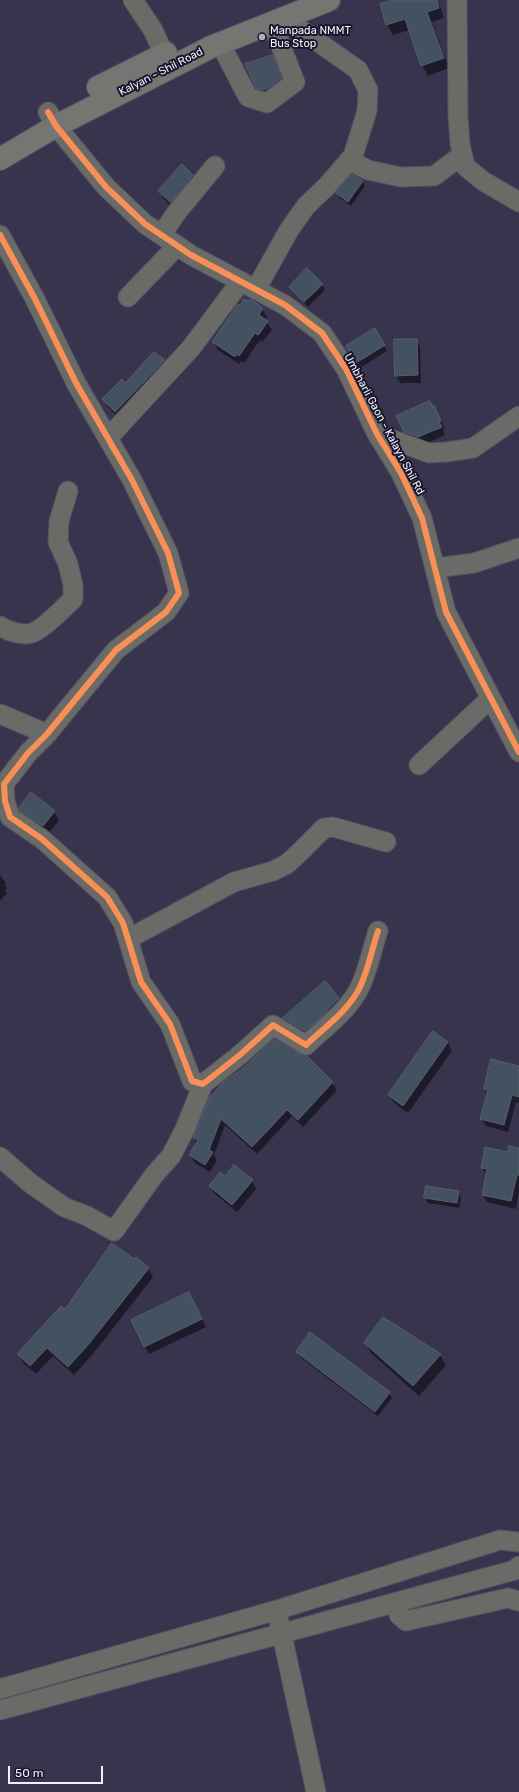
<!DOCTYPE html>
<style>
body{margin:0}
#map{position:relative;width:519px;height:1792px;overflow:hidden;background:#38344e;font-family:Rubik,sans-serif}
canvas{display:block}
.scale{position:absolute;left:8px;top:1766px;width:95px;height:18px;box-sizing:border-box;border:2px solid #f1f1fd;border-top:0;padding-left:5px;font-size:12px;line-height:14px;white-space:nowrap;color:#f1f1fd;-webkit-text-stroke:3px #19162b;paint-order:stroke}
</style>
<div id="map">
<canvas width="519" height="1792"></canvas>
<div class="scale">50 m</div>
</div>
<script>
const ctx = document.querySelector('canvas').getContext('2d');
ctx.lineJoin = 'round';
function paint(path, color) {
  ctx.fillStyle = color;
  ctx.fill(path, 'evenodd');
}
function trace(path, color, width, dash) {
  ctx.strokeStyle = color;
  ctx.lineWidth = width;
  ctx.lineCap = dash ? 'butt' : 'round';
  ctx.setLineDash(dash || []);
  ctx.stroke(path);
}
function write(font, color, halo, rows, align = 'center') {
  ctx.font = font + ' Rubik,sans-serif';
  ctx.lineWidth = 4;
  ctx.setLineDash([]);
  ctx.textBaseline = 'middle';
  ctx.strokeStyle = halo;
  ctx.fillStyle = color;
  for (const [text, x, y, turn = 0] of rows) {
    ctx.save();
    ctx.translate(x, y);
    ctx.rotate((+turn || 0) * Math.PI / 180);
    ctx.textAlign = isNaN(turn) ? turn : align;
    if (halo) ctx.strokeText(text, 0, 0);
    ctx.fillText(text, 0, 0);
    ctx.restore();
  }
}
const shadow = new Path2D(`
 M396 0H438L444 18 432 22 449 68 428 76 422 65 410 30 393 35 387 25Z
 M272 57 285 86 261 96 257 87Z
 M182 166 193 175 197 183 175 210 164 199 159 191Z
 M362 181 365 186 351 206 340 198 337 193Z
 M322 285 325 290 308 307 290 287Z
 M262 309 267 317 265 320 272 330 262 342 260 340 244 363 241 361 239 364 218 350 213 342Z
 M374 329 387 351 360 368 347 346Z
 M416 340 420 347 421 383H400L396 376Z
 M164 361 168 369 120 419 108 407 104 399Z
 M434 407 445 429 443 430 445 435 423 445 410 440 405 432Z
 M20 810 54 812 59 820 48 834 25 818Z
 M0 875 6 883 5 885 7 888 5 890 7 893 0 901Z
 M325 983 343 1007 309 1039 289 1026 284 1018Z
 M433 1033 448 1043 452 1051 408 1113 394 1103 389 1095Z
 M300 1055 307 1057 332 1083 337 1090 303 1127 292 1116 257 1154 225 1125 214 1155 217 1160 210 1172 195 1163 190 1155 197 1144 194 1138Z
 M519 1067V1103L516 1102 508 1132 486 1126 482 1119 488 1094 485 1088Z
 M519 1149V1191L516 1209 487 1202 483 1195 487 1175 482 1168Z
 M252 1181 256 1189 237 1212 215 1194 210 1186Z
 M458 1192 461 1197 459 1208 428 1203 425 1198Z
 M135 1260 148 1268 153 1277 93 1354 74 1375 53 1356 36 1374 23 1363 18 1354 65 1310Z
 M193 1301 206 1327 149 1354 145 1347Z
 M365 1343 440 1355 446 1365 419 1396 371 1353Z
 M297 1352 389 1393 392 1398 378 1416 300 1357Z`);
const building = new Path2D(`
 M392 0H437L439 8 427 12 444 58 421 66 405 19 386 25 380 4Z
 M273 55 282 78 267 89 263 90 256 88 245 64Z
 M182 164 193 175 171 203 158 191Z
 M352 174 363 181 348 202 336 193Z
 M307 268 323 284 304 302 289 287Z
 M244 299 248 301 250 299 263 308 259 315 268 321 260 333 258 335 255 333 239 356 237 354 235 357 212 342 238 304 240 305Z
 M375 328 385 345 356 363 346 346Z
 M394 339H417L418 375 395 376Z
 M154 352 165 360 115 412 102 399 122 379 125 383Z
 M430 401 432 406 434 405 441 421 439 422 442 427 418 437 404 432 396 416Z
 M31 792 55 811 43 826 19 810V808Z
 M325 981 339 998 321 1017 305 1031 284 1019 283 1018Z
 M433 1031 448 1042 403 1106 388 1095Z
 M274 1039 300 1054 307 1056 333 1082 298 1120 287 1110 252 1147 221 1119 209 1150 213 1152 205 1165 189 1155 198 1140 193 1138 210 1097 223 1082 241 1070Z
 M491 1059 519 1066V1097L512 1095 504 1125 480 1119 488 1090 484 1089Z
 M509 1146 519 1148V1175H517L511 1201 482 1195 487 1169 481 1168 485 1147 507 1152Z
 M234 1165 253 1180 232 1205 209 1186 220 1172 225 1176Z
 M426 1186 459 1191 457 1203 424 1198Z
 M112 1243 134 1259 136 1257 149 1268 88 1345 68 1367 47 1348 30 1366 17 1354 61 1306 65 1309Z
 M189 1292 202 1319 144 1347 131 1320Z
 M383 1317 441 1354 413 1386 364 1343Z
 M310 1332 390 1392 375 1412 296 1352Z`);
const minor = new Path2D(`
 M133 0 153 30 164 54
 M457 0 458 116 460 144 465 166 483 181 519 202
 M220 43 248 97 267 103 295 82 272 23
 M48 112 56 126 106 187 145 224 191 255 285 305 322 333 346 369 377 434 401 473 422 518 446 612 519 752
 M349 160 368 170 401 177 434 176 462 155
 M0 235 35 299 76 383 132 480 168 553 179 593 166 612 116 650 47 734 28 753 4 784 5 801 10 817 42 839 107 897 123 923 141 982 170 1024 192 1081 203 1084 241 1054 273 1025 306 1045C324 1028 349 1010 360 987 368 970 372 949 378 931
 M161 235 177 212 215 166
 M256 289 289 230 306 206 327 186 353 156 367 111 368 90 358 70 284 18
 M128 297 177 246
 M377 434 429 453 447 452 473 448 519 416
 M108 438 191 348 241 281
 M435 568 474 563 519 548
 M0 626C7 631 23 636 32 633 42 630 65 607 73 599V585L68 564 58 542 59 521 68 491
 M0 714 47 734
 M419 765 491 698
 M128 939 234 882 273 871 287 864 299 853 324 828 333 827 386 842
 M0 1157 30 1183 64 1207 87 1216 114 1231 154 1175 171 1156 185 1129 203 1084
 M398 1602 399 1615 406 1621 508 1598 519 1601
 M279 1621 316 1792
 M0 1689 277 1610 500 1540 519 1542
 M0 1710 515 1570 519 1566`);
const major = new Path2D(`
 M98 87 166 53
 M0 159 56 126 211 47 329 0`);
const cycleway = new Path2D(`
 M48 112 56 126 106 187 145 224 191 255 285 305 322 333 346 369 377 434 401 473 422 518 446 612 519 752
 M0 235 35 299 76 383 132 480 168 553 179 593 166 612 116 650 47 734 28 753 4 784 5 801 10 817 42 839 107 897 123 923 141 982 170 1024 192 1081 203 1084 241 1054 273 1025 306 1045C324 1028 349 1010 360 987 368 970 372 949 378 931`);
const markers = [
 [262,37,4,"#b0afc0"]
];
const poiNames = [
 ["Manpada NMMT",270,31],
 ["Bus Stop",270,44]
];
const streetNames = [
 ["Kalyan - Shil Road",161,72,-27],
 ["Umbharli Gaon - Kalayn Shil Rd",384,424,62]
];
paint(shadow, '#0007');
paint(building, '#445161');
trace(building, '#555f71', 1);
trace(minor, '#545064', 21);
trace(major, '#545064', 24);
trace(minor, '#6a6a66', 19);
trace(major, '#757572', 22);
trace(cycleway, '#f78f57', 6);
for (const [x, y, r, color] of markers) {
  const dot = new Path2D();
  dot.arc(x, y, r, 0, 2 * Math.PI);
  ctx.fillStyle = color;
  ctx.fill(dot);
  trace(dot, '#19162b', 1.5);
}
write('11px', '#f1f1fd', '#19162b', poiNames, 'left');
write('11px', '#f1f1fd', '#19162b', streetNames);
</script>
